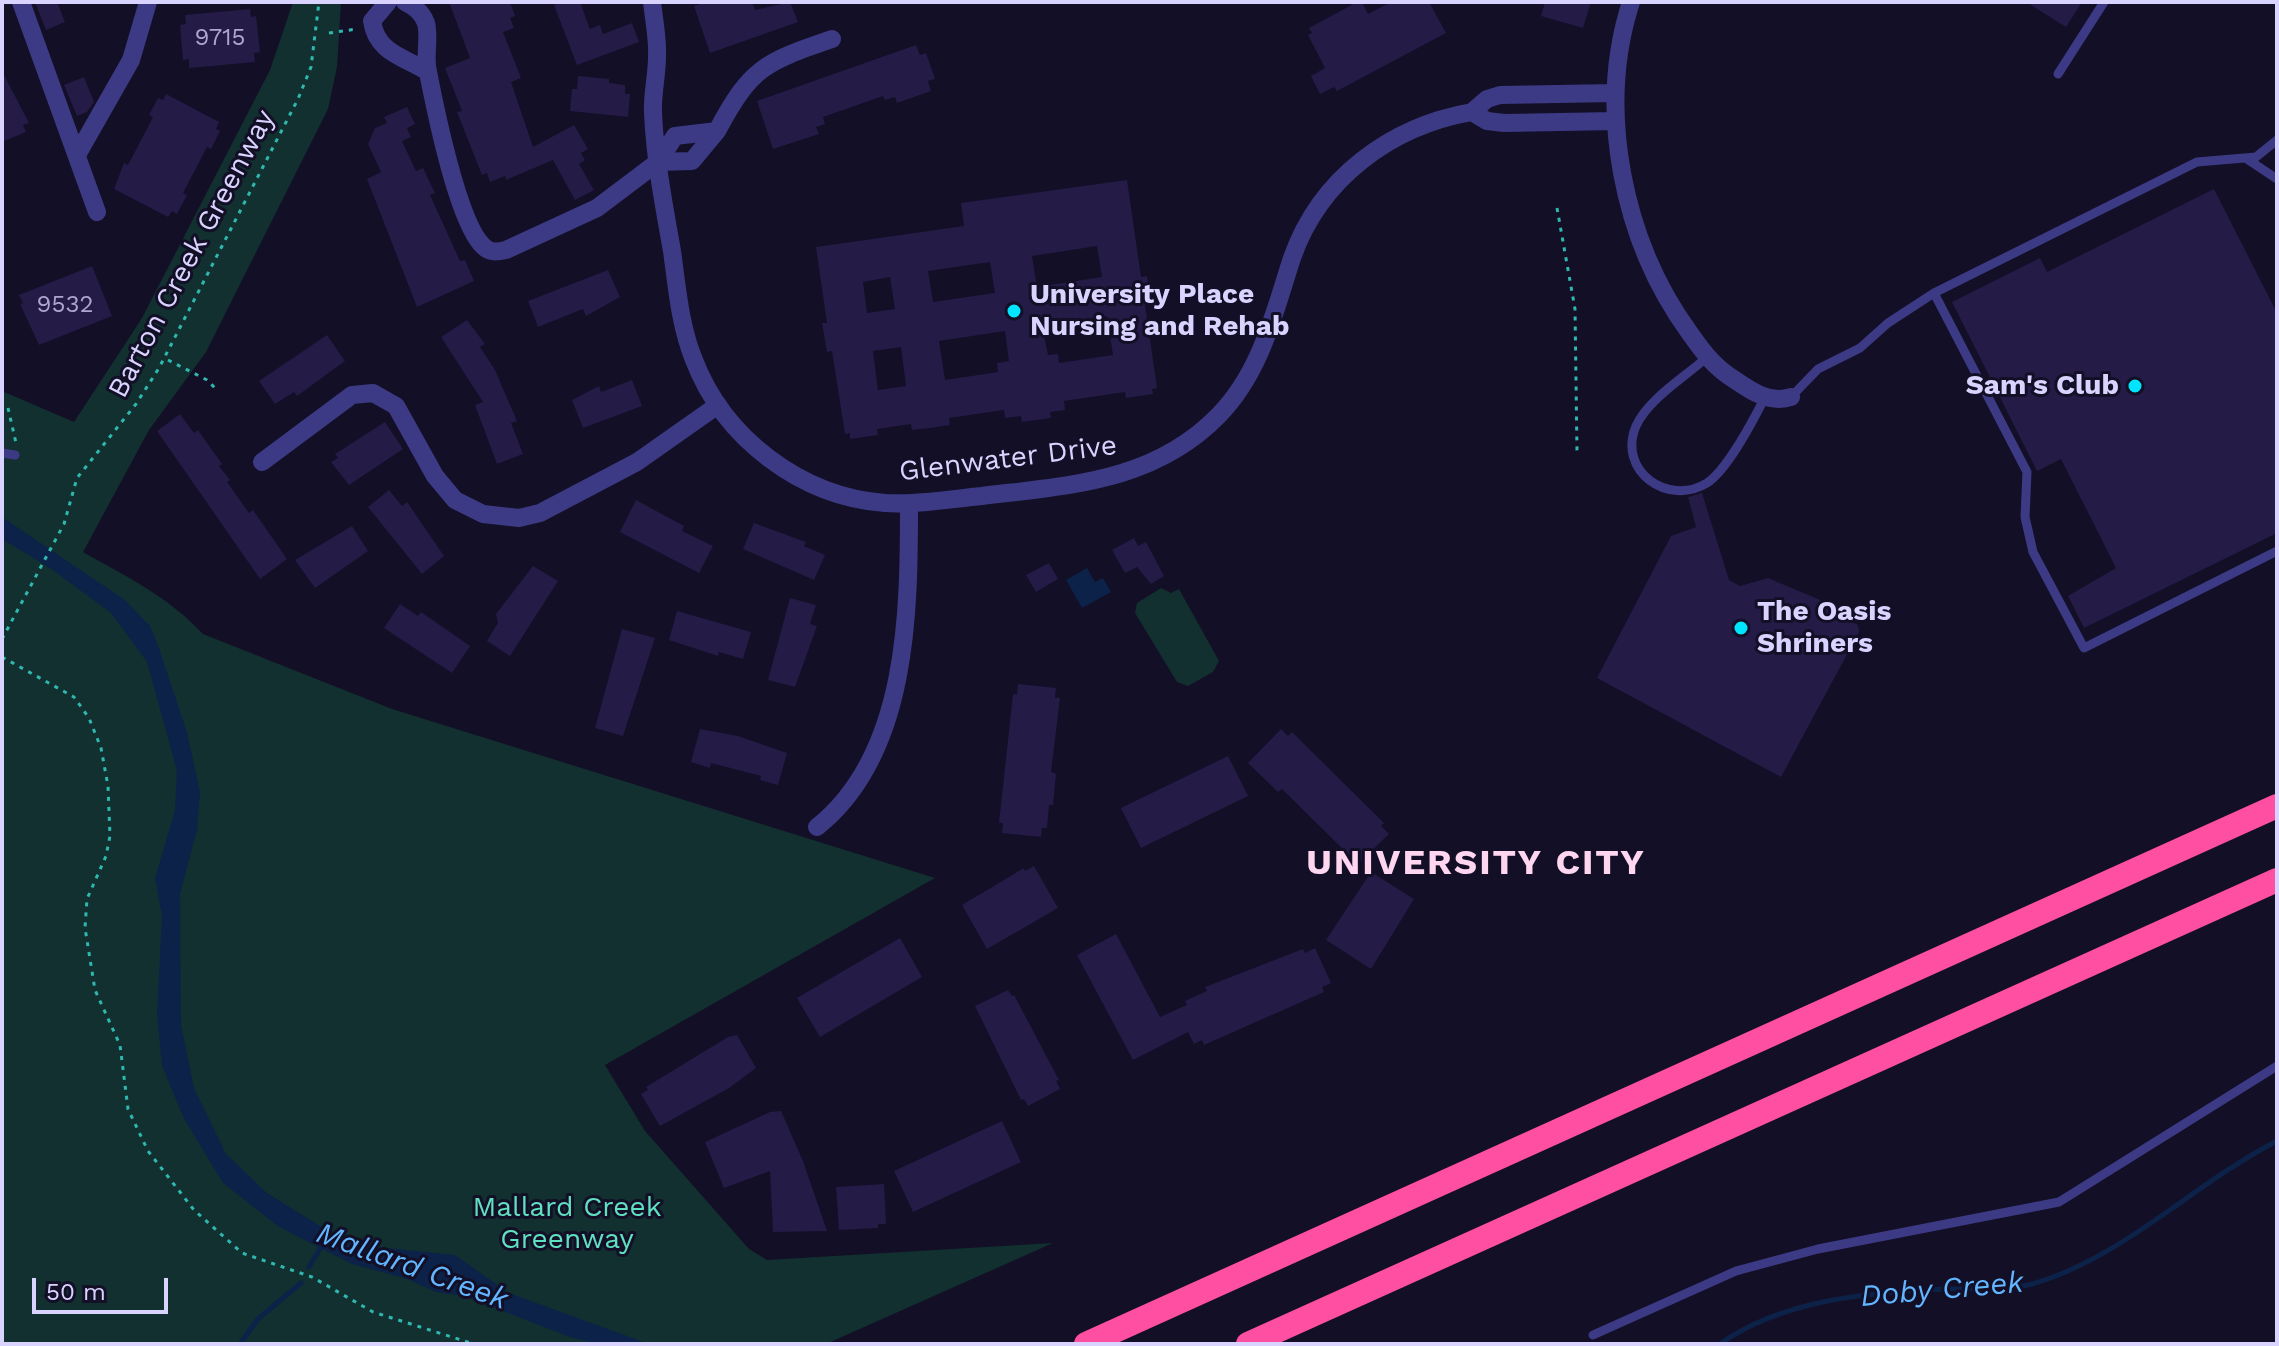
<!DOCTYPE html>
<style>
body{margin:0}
#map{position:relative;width:2279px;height:1346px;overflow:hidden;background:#130f26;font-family:"Work Sans",sans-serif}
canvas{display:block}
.frame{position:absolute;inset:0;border:4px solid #d9d4ff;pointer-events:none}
.scale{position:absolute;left:32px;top:1278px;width:136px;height:36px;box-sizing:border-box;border:4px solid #d9d4ff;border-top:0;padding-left:10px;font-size:24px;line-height:28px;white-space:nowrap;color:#d9d4ff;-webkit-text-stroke:6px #130f26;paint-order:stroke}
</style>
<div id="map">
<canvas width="2279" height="1346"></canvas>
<div class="frame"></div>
<div class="scale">50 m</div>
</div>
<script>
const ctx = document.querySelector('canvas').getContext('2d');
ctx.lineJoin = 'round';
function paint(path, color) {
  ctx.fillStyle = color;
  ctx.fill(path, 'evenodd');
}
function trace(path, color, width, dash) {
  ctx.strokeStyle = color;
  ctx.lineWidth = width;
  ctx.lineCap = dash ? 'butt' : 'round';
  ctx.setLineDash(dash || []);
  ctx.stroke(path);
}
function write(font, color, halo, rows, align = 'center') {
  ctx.font = font + ' "Work Sans",sans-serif';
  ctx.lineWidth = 6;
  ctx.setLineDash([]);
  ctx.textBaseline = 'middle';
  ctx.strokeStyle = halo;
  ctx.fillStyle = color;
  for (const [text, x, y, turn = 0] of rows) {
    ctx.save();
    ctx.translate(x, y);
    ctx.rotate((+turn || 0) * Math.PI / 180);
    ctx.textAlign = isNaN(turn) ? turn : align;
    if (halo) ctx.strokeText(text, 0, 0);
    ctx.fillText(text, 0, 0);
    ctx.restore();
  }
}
const green = new Path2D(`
 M293 2H341L337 67 328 109 206 352 149 430 83 552C126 576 170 598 203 634L392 709 935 878 605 1065 645 1131 749 1249 767 1260 1053 1243 826 1344H2V391L74 422 142 318 270 70Z
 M1161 588 1171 593 1179 589 1219 661 1213 672 1188 686 1177 682 1135 613 1137 603Z`);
const water = new Path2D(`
 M2 517 125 600 150 626 159 648 187 732 200 792 197 830 180 894 181 1025 194 1088 226 1154 267 1193 349 1244 455 1255 509 1293 649 1344H598L570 1337 464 1296 436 1292 407 1279 352 1264 279 1227 223 1183 183 1117 162 1065 157 1014 162 916 155 878 175 810 177 771 147 662 111 613 50 568 2 539Z
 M1087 568 1095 582 1103 578 1111 592 1082 608 1066 580Z`);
const stream = new Path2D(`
 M309 1267 323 1244
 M240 1344 258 1319 301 1283
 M1720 1344C1783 1299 1872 1292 1947 1289 1973 1288 2006 1291 2032 1284 2123 1258 2193 1184 2277 1141`);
const building = new Path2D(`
 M35 2H57L65 22 46 30Z
 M449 2H510L515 16 510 18 514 28 503 32 521 78 511 82 533 147 574 125 588 149 581 153 585 160 579 164 594 190 575 200 553 160 506 180 505 176 490 182 487 173 482 175 457 112 462 111 445 68 470 58Z
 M563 2H580L590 29 600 25 603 34 632 23 639 42 577 65 554 5Z
 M706 2H752L755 10 790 2 798 22 710 53 694 6Z
 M1357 2H1362L1368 14 1391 2H1429L1446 33 1337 91 1334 87 1320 94 1311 76 1325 68 1308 35 1312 33 1309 28Z
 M1545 2H1591L1583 28 1541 16Z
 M2026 2H2082L2066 27Z
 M250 9 251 17 256 16 260 52 254 53 255 62 189 68V59L183 60 180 25 186 24 185 15Z
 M916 45 920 55 926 53 935 79 928 81 931 91 897 103 895 97 885 100 883 96 846 109 823 117 825 124 816 127 819 134 773 149 757 101Z
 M2 71 29 123 23 125 26 132 2 142Z
 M578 76 609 79V83L625 85V94H630L628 117 570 111 572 89H577Z
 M84 77 94 102 87 112 77 116 64 85Z
 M166 94 219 122 216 129 220 131 211 149 207 147 183 193 187 195 177 214 172 211 168 217 114 189 124 163 128 165 153 117 149 115 158 98 163 100Z
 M407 107 415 124 407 128 411 137 402 141 416 171 423 168 435 193 430 195 460 261 465 260 474 281 417 307 367 179 381 172 368 144 375 128 387 123 384 117Z
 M1127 180 1141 277 1147 276 1151 304 1145 305 1157 388 1152 389 1153 394 1126 398 1125 392 1064 401 1065 410 1050 412 1051 418 1022 422 1021 416 1005 418 1004 410 949 418 950 425 930 428 912 430 911 424 877 429 878 435 850 439V433L845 434 832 351 827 352 822 323H827L816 247 964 226 961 203ZM1097 246 1102 277 1037 287 1032 256ZM990 262 995 293 933 302 928 271ZM890 277 895 309 867 313 863 282ZM1107 316 1113 355 1059 363 1058 354 1048 355 1042 326ZM1005 331 1009 361 997 363 998 372 945 380 939 341ZM901 347 906 386 878 390 873 351Z
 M2214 189 2277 313V533L2084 628 2068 596 2116 568 2061 459 2037 471 1952 302 2040 258 2047 272Z
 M92 266 112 316 39 345 20 304 23 303 19 295Z
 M608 270 620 297 586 316 583 309 538 327 528 301Z
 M467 320 485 344 480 347 495 370 517 421 511 423 523 454 497 464 475 405 483 402 441 337Z
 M327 335 345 361 297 396 294 392 275 404 259 381Z
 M632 380 642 406 583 428 572 400 599 386 601 392Z
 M180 414 194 433 198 430 222 464 219 466 230 480 227 482 249 513 253 510 287 559 260 579 157 431Z
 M385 422 403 449 349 485 331 462 338 458 335 454Z
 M389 490 402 506 407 502 444 556 422 574 368 507Z
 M1702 493 1729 580 1740 586 1768 578 1825 602 1827 609 1858 625 1859 632 1781 777 1597 678 1671 536 1696 527 1688 497Z
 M636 500 684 526 682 531 713 546 699 573 620 532Z
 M754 523 806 542 804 546 825 555 814 580 743 549Z
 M352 526 368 551 315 588 295 560Z
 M1134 538 1138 546 1146 542 1164 576 1151 584 1137 567 1125 573 1112 550Z
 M1049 563 1058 579 1036 592 1026 575Z
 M533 566 558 581 510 656 487 641 498 623 496 614Z
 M790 598 816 605 810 624 817 626 795 687 768 680Z
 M400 604 418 616 421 612 470 646 452 673 384 628Z
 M677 611 751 632 743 659 719 652 718 656 669 640Z
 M622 629 655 638 623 736 595 728Z
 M1018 684 1056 688 1055 698H1060L1051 772 1056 774 1053 805H1049L1047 828H1042L1041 837 1002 833 1003 823H999L1013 694 1017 695Z
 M700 729 738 736 787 753 778 785 760 780 761 776 711 763 710 768 691 762Z
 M1281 729 1288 736 1292 732 1384 823 1381 826 1389 834 1358 864 1282 789 1278 792 1248 763Z
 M1228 756 1248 796 1141 848 1121 808Z
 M1034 866 1058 908 987 949 962 905 1024 868 1025 871Z
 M1371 872 1414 899 1371 969 1326 940Z
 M1116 934 1160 1017 1187 1005 1185 1001 1207 991 1205 987 1303 949 1305 953 1315 948 1331 983 1322 987 1324 992 1204 1045 1202 1040 1194 1044 1188 1032 1133 1060 1077 955Z
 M900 938 922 977 820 1037 797 998Z
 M1008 990 1012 996 1014 995 1059 1080 1056 1081 1060 1089 1028 1106 1024 1099 1021 1100 975 1006Z
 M737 1035 756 1068 729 1088 660 1126 641 1094 648 1090 646 1087 728 1037Z
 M781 1111 803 1161 827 1231 773 1232 770 1171 724 1188 705 1142 770 1112Z
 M1002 1121 1021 1162 913 1212 894 1171Z
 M884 1184 886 1224H878V1228L839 1230 836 1187Z`);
const path = new Path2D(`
 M329 33 357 29
 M1557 208 1575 309 1577 452
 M168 360 207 380 217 390
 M8 408 16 443
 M2 639 64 524 77 478 136 404 159 368 298 99 311 67 319 2
 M2 657 74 697 89 718 101 748 108 786 110 836 106 856 87 899 85 928 95 990 120 1045 128 1109 148 1151 194 1210 242 1253 312 1277 373 1312 474 1344`);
const lane = new Path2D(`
 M2058 74 2104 2
 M2247 159 2277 179
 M1934 293 2027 472 2025 517 2033 552 2084 648 2277 551
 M1706 358C1685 377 1648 399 1636 426 1617 471 1668 507 1707 483 1727 470 1754 419 1765 397
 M1791 397 1818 369 1860 348 1888 323 1934 293 2197 162 2256 157 2277 140
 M2 453 15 455
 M1593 1335 1736 1271 1818 1249 2059 1202 2277 1066`);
const street = new Path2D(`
 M21 2 97 212
 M388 2 372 21C377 54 405 57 428 72
 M405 2C414 6 422 12 426 23 430 38 424 56 428 72 435 108 458 222 483 246 490 253 497 252 506 250L597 208 658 162 675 136 717 131 692 161 658 162
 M652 2C654 20 658 39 657 57 657 76 652 94 653 113 655 159 664 206 672 251 677 287 680 326 694 360 724 438 801 497 885 503 917 505 950 499 982 496 1070 485 1154 482 1219 415 1261 372 1274 313 1292 258 1320 178 1391 126 1472 112
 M1631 2C1596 110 1623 241 1689 332 1703 352 1714 367 1735 380 1751 391 1770 404 1791 397
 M1615 93 1500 95 1487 99 1472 112 1487 121 1504 123 1616 121
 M717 131C751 67 765 62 832 39
 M77 155 131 60 148 2
 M262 462 352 395 373 393 396 406 435 476 455 500 483 514 519 518 540 513 637 462 718 405
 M817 827C909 754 909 610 909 504`);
const highway = new Path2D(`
 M1086 1344 2277 806
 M1248 1344 2277 880`);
const markers = [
 [1014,311,8,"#00e5ff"],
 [2135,386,8,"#00e5ff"],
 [1741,628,8,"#00e5ff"]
];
const numberNames = [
 ["9715",220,38],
 ["9532",65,305]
];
const streetNames = [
 ["Barton Creek Greenway",192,254,-62],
 ["Glenwater Drive",1008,459,-7]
];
const poiNames = [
 ["University Place",1030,295],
 ["Nursing and Rehab",1030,327],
 ["Sam's Club",2119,386,"right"],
 ["The Oasis",1757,612],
 ["Shriners",1757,644]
];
const parkNames = [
 ["Mallard Creek",567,1208],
 ["Greenway",567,1240]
];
const waterNames = [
 ["Mallard Creek",412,1267,20],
 ["Doby Creek",1942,1290,-5]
];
const districtNames = [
 ["UNIVERSITY CITY",1476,863]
];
paint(green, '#12302f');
paint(water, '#0c2248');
trace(stream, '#0c2248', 5);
paint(building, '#241b47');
trace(path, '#2fb8b0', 3, [4, 6]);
trace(lane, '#3d3a85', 9);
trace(street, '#3d3a85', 18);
trace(highway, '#ff4fa3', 24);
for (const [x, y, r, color] of markers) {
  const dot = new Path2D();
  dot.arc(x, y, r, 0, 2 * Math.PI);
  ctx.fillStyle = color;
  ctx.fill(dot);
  trace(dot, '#130f26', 3);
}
write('24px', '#aca6d1', null, numberNames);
write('28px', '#d9d4ff', '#130f26', streetNames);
write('bold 28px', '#d9d4ff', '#130f26', poiNames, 'left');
write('28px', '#5fe0c0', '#130f26', parkNames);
write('italic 30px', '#62b6ff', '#130f26', waterNames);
ctx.letterSpacing = '2px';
write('bold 36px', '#ffd6f0', '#130f26', districtNames);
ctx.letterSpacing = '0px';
</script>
